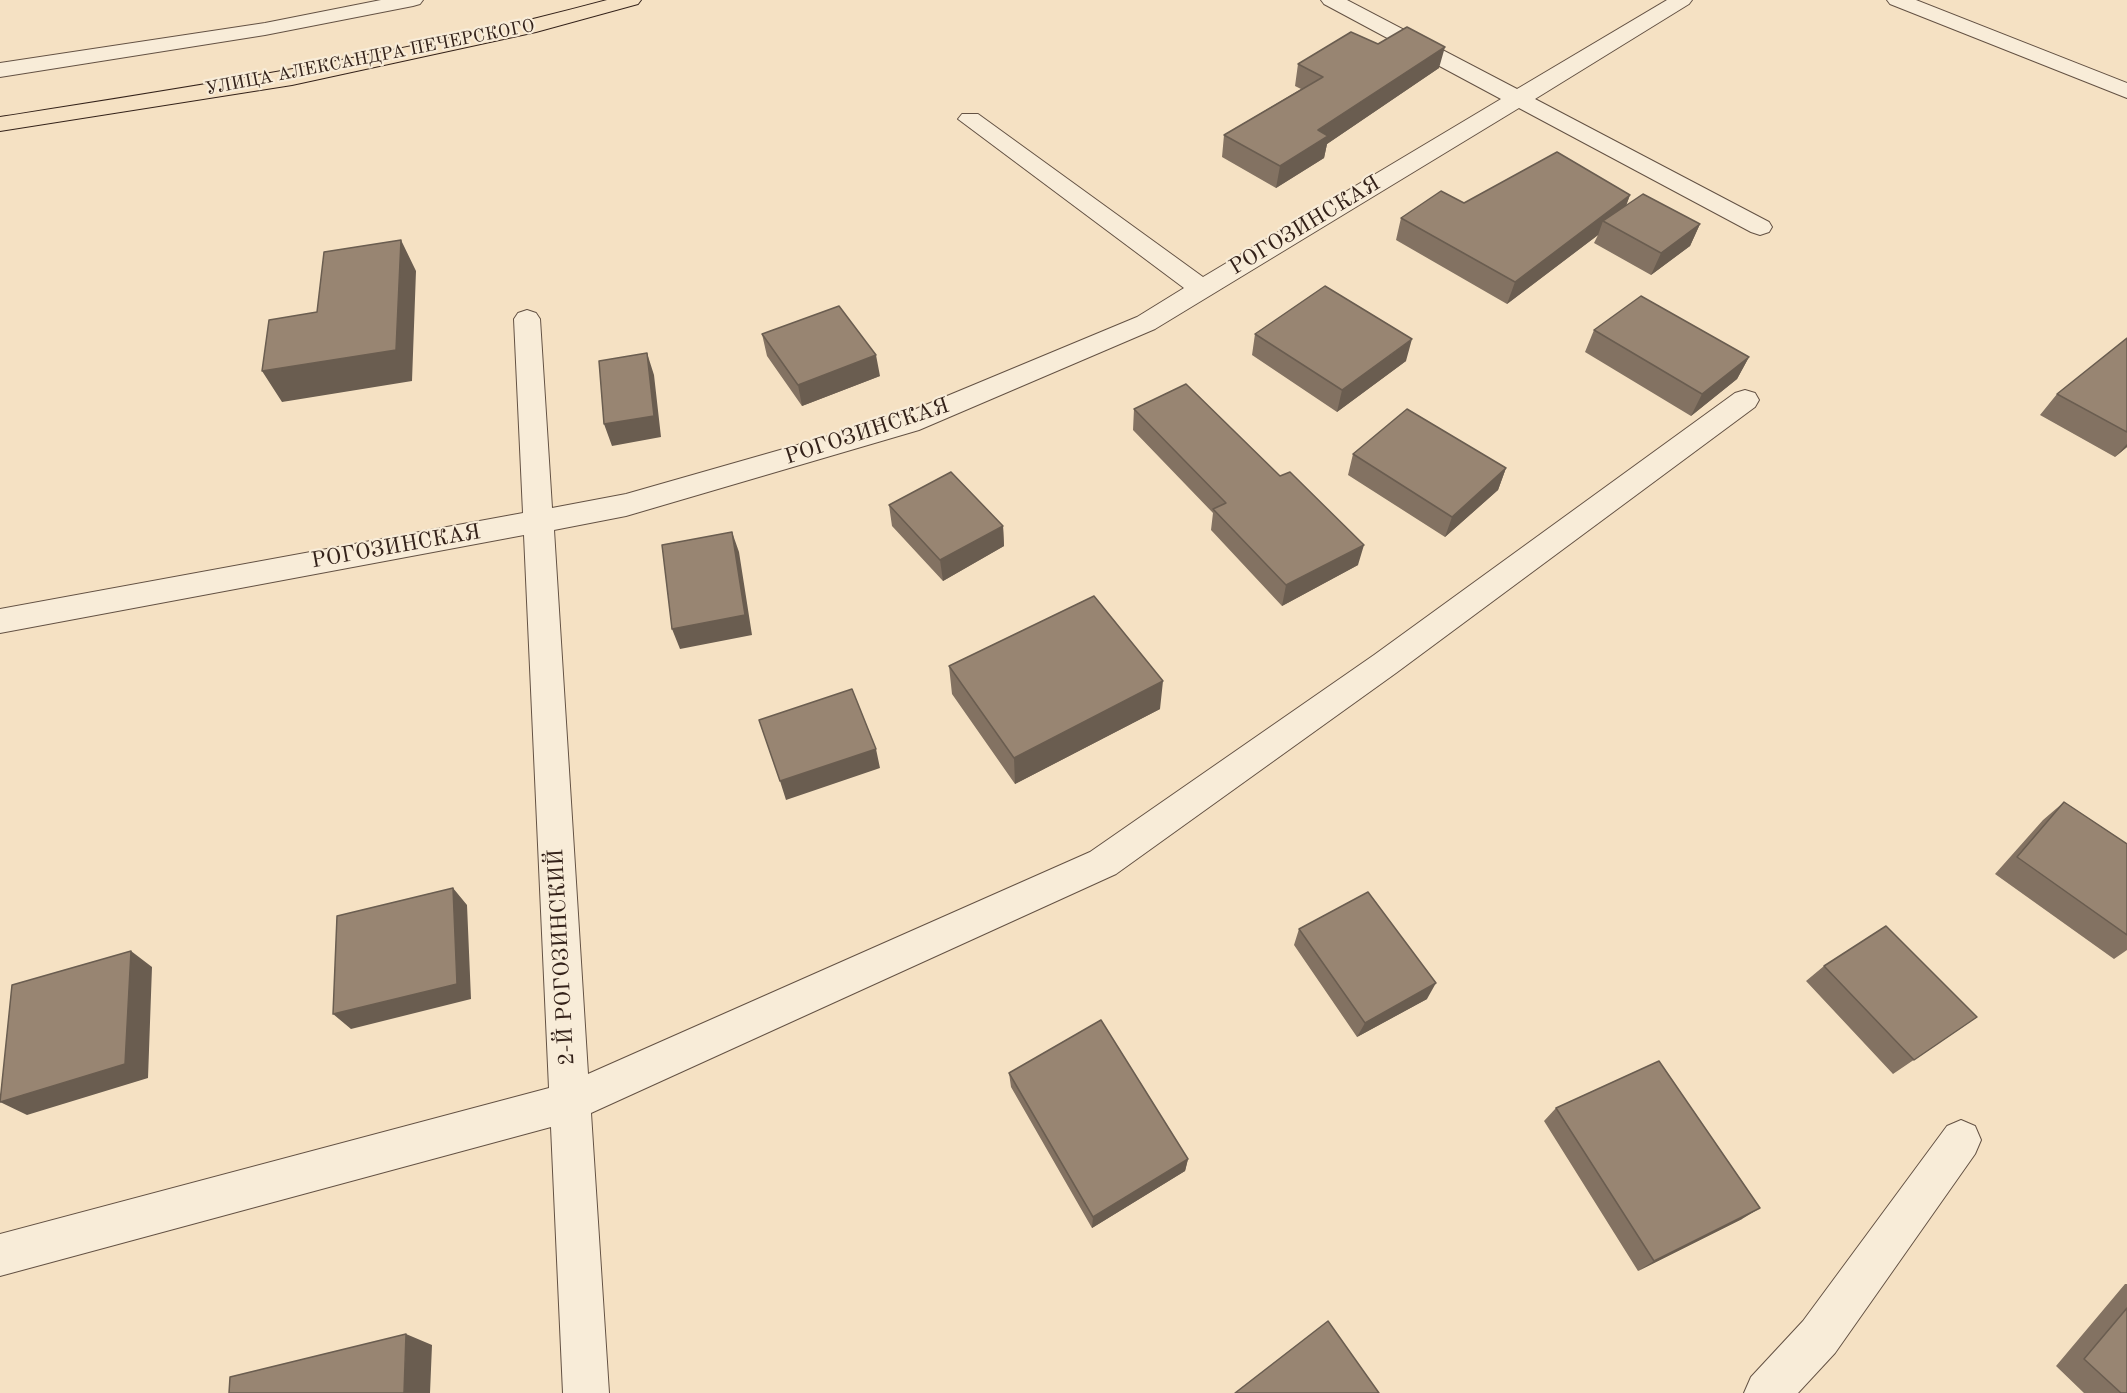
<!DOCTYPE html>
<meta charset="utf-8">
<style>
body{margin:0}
canvas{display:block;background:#f5e1c3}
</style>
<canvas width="2127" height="1393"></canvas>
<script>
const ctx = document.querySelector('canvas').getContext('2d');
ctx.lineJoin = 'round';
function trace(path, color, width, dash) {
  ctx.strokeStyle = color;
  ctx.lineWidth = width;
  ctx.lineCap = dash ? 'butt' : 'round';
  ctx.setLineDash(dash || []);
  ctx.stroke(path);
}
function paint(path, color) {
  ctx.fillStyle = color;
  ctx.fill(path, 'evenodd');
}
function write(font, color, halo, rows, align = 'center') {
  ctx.font = font + ' "Old Standard TT",serif';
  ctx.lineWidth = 4.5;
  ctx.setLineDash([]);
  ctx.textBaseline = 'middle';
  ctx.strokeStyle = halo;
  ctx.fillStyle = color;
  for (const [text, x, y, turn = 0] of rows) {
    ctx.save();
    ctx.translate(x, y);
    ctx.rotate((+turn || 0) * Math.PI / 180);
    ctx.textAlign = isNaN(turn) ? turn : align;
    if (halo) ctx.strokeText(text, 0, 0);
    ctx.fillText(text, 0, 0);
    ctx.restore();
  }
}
const minor = new Path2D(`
 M381 0H423L420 4 413 6 265 35 0 77V63L265 23Z
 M1321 0H1347L1517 89 1667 0H1692L1689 4 1535 99 1769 222 1772 227 1769 232 1760 235 1751 232 1519 108 1155 329 919 430 626 516 554 530 588 1074 1090 852 1374 655 1735 393 1745 390 1755 393 1759 400 1755 407 1396 673 1116 874 591 1113 609 1393H563L551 1127 0 1276V1234L549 1088 524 535 0 633V609L523 513 514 319 518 313 527 310 536 313 540 319 552 508 626 494 899 416 1137 317 1184 288 958 119 962 114H978L1203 277 1501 99 1324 4Z
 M1887 0H1916L2127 83V98L1890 4Z
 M1961 1120 1975 1126 1981 1140 1975 1154 1835 1353 1798 1393H1744L1751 1377 1803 1321 1947 1126Z`);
const major = new Path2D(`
 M607 0H641L638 4 536 32 292 85 0 131V117C204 85 408 54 607 0Z`);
const wall = new Path2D(`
 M1378 44 1439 68 1327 144 1324 158 1276 188 1222 157 1224 135 1301 89 1295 86 1298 64Z
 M1630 195 1626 205 1700 224 1690 246 1651 275 1594 243 1598 235 1507 304 1396 240 1401 218 1464 203Z
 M1594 330 1749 357 1737 379 1691 416 1585 352Z
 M762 334 880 376 802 406 767 356Z
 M1255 334 1406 361 1337 412 1252 355Z
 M2127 338V447L2115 457 2040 415 2057 394Z
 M1134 409 1358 565 1282 606 1211 530 1213 513 1133 430Z
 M1353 454 1506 468 1498 490 1445 537 1348 475Z
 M889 505 1003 526 1004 546 943 581 892 526Z
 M949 666 1160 709 1015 784 952 694Z
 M2064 802 2127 844V950L2114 959 1995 874 2043 820Z
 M1299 929 1427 999 1357 1037 1294 945Z
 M1824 966 1977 1017 1893 1074 1806 981Z
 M1009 1073 1188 1159 1185 1171 1092 1228 1011 1087Z
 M1556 1108 1742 1219 1638 1271 1544 1121Z
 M2125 1284H2127V1393H2084L2056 1366Z`);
const shadedWall = new Path2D(`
 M1445 47 1439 68 1327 144 1324 158 1276 188 1280 166 1318 130Z
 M1630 195 1622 217 1603 221 1598 235 1507 304 1515 282Z
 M1700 224 1690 246 1651 275 1661 253Z
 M401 240 416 271 412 381 282 402 262 371Z
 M1412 339 1406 361 1337 412 1342 390Z
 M647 353 654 375 661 437 612 446 604 424Z
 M876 355 880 376 802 406 798 385Z
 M1749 357 1737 379 1691 416 1702 394Z
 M2127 444V447L2115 457Z
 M1506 468 1498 490 1445 537 1452 517Z
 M1003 526 1004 546 943 581 940 560Z
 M732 532 739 552 752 635 680 649 672 629Z
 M1364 545 1358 565 1282 606 1286 585Z
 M1163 681 1160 709 1015 784 1014 758Z
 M876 749 880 768 786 800 780 781Z
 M453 888 467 905 471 999 351 1029 333 1014Z
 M131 951 152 967 148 1078 27 1115 0 1102Z
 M1436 983 1427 999 1357 1037 1365 1023Z
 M1188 1159 1185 1171 1092 1228 1093 1217Z
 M1760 1208 1742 1219 1638 1271 1654 1261Z
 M406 1334 432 1345 430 1393H404Z`);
const building = new Path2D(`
 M1407 27 1445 47 1318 130 1328 136 1280 166 1224 135 1323 77 1298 64 1351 32 1378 44Z
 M1557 152 1630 195 1515 282 1401 218 1441 191 1464 203Z
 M1643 194 1700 224 1661 253 1603 221Z
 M401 240 396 350 262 371 269 320 317 312 324 252Z
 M1325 286 1412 339 1342 390 1255 334Z
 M1641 296 1749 357 1702 394 1594 330Z
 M839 306 876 355 798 385 762 334Z
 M2127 338V432L2057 394Z
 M647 353 654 416 604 424 599 361Z
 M1186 384 1280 476 1290 472 1364 545 1286 585 1213 509 1226 503 1134 409Z
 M1407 409 1506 468 1452 517 1353 454Z
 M951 472 1003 526 940 560 889 505Z
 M732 532 745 615 672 629 662 545Z
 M1094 596 1163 681 1014 758 949 666Z
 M852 689 876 749 780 781 759 720Z
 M2064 802 2127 844V935L2017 857Z
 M453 888 457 984 333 1014 337 916Z
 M1368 892 1436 983 1365 1023 1299 929Z
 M1886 926 1977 1017 1914 1060 1824 966Z
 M131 951 125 1064 0 1102 12 985Z
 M1101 1020 1188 1159 1093 1217 1009 1073Z
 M1659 1061 1760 1208 1654 1261 1556 1108Z
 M2127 1308V1393H2121L2084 1359Z
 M1328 1321 1379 1393H1235Z
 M406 1334 404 1393H229L230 1377Z`);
const farStreetnames = [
 ["УЛИЦА АЛЕКСАНДРА ПЕЧЕРСКОГО",370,58,-11]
];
const streetNames = [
 ["РОГОЗИНСКАЯ",1305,226,-31],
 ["РОГОЗИНСКАЯ",867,432,-18],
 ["РОГОЗИНСКАЯ",396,547,-10],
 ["2-Й РОГОЗИНСКИЙ",562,957,-93]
];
trace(minor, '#645244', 2);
trace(major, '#34221a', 2);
paint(minor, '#f8ecd8');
paint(major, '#f5e1c3');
paint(wall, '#837262');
paint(shadedWall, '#6a5d50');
paint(building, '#988572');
trace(building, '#6a5d50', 1.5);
write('18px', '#34221a', '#f8ecd8', farStreetnames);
write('22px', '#34221a', '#f8ecd8', streetNames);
</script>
